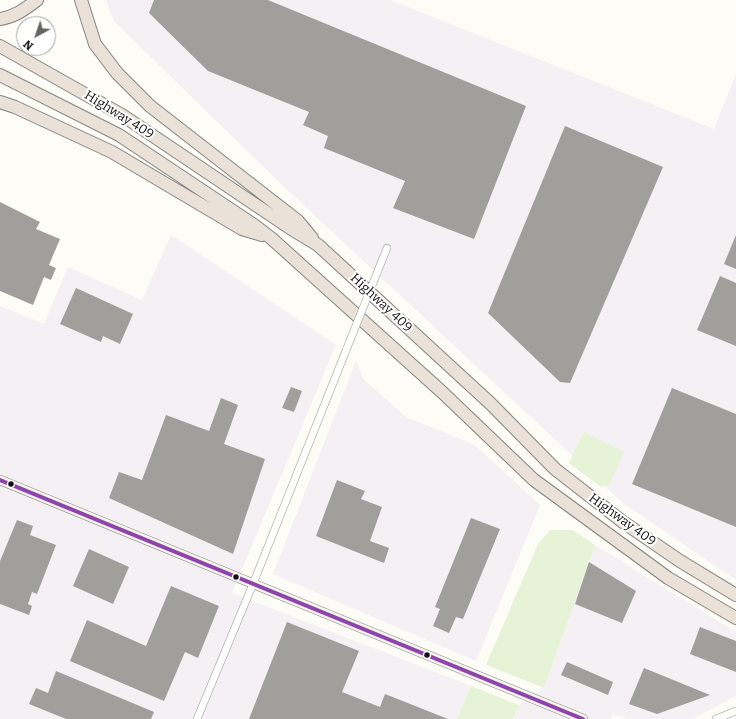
<!DOCTYPE html>
<style>
body{margin:0}
#map{position:relative;width:736px;height:719px;overflow:hidden;background:#fdfcf7;font-family:Bitter,serif}
canvas{display:block}
.north{position:absolute;left:16px;top:16px;width:40px;height:40px;box-sizing:border-box;background:#fff;border:1px solid #a0a0a0;border-radius:50%;rotate:220deg;font-size:11px;font-weight:700;line-height:16px;text-align:center;color:#111}
.north::after{content:'';display:block;margin:auto;width:14px;height:18px;background:#646362;clip-path:polygon(50% 0,100% 100%,50% 72%,0 100%)}
</style>
<div id="map">
<canvas width="736" height="719"></canvas>
<div class="north">N</div>
</div>
<script>
const ctx = document.querySelector('canvas').getContext('2d');
ctx.lineJoin = 'round';
function paint(path, color) {
  ctx.fillStyle = color;
  ctx.fill(path, 'evenodd');
}
function trace(path, color, width, dash) {
  ctx.strokeStyle = color;
  ctx.lineWidth = width;
  ctx.lineCap = dash ? 'butt' : 'round';
  ctx.setLineDash(dash || []);
  ctx.stroke(path);
}
function write(font, color, halo, rows, align = 'center') {
  ctx.font = font + ' Bitter,serif';
  ctx.lineWidth = 4;
  ctx.setLineDash([]);
  ctx.textBaseline = 'middle';
  ctx.strokeStyle = halo;
  ctx.fillStyle = color;
  for (const [text, x, y, turn = 0] of rows) {
    ctx.save();
    ctx.translate(x, y);
    ctx.rotate((+turn || 0) * Math.PI / 180);
    ctx.textAlign = isNaN(turn) ? turn : align;
    if (halo) ctx.strokeText(text, 0, 0);
    ctx.fillText(text, 0, 0);
    ctx.restore();
  }
}
const industrial = new Path2D(`
 M106 0H390L714 129 736 74V580L624 504 283 186 114 21Z
 M171 235 336 345 232 593 471 686 457 719H0V306L44 324 68 267 142 300Z
 M356 361 364 380 406 417 475 445 540 505 476 661 273 574Z
 M595 545 736 632V696L693 719H626L613 714 611 719H513L519 705 544 688Z`);
const green = new Path2D(`
 M584 432 624 452 609 485 601 487 569 463Z
 M550 530H573L595 545 544 688 486 665 538 544Z
 M471 686 519 705 513 719H457Z`);
const building = new Path2D(`
 M154 0H268L526 106 474 239 393 208 405 181 324 148 328 136 303 125 309 112 208 71 149 13Z
 M565 126 663 167 570 383 560 382 488 313Z
 M0 202 40 222 36 229 60 239 49 265 56 268 51 280 44 277 33 305 0 291Z
 M736 235V269L724 264Z
 M720 276 736 283V346L697 330Z
 M76 288 133 314 120 344 103 336 101 342 60 324Z
 M291 387 302 391 294 412 282 408Z
 M672 388 736 414V527L632 484Z
 M221 398 238 405 224 444 265 459 233 554 109 498 119 472 142 480 166 415 209 431Z
 M337 480 365 491 361 499 382 507 370 541 389 548 384 563 316 536Z
 M471 518 500 529 463 619 456 617 449 633 433 626 440 609 435 607Z
 M17 520 33 526 30 535 56 545 37 594 32 592 28 604 32 606 29 615 0 604V561Z
 M89 549 129 567 113 604 73 586Z
 M589 562 636 591 622 623 575 604Z
 M171 586 219 606 198 658 185 652 164 701 70 661 87 620 146 646Z
 M287 622 359 651 342 692 380 707 385 694 448 719H249Z
 M700 627 736 641V672L690 654Z
 M567 662 613 682 608 695 561 675Z
 M644 668 710 695 657 714 629 704Z
 M56 671 154 712 151 719H66L29 704 36 688 48 693Z`);
const minor = new Path2D(`
 M377 273 387 248
 M197 719 253 584 347 348
 M716 719 736 711`);
const secondary = new Path2D(`
 M0 480 583 719`);
const motorway = new Path2D(`
 M81 0 95 44 117 73 150 106 298 221 312 238
 M0 19C15 17 25 9 37 0
 M0 46 122 115 290 228 318 245 491 404 555 469 623 522 680 561 736 595
 M0 75 119 135 254 225 271 238 442 392 534 480 668 578 736 618
 M0 102 15 107 112 152 242 229 262 235`);
const minorBridge = new Path2D(`
 M347 348 377 273`);
const bus1 = new Path2D(`
 M0 480 583 719`);
const markers = [
 [11,484,3.5,"#111"],
 [236,577,3.5,"#111"],
 [427,655,3.5,"#111"]
];
const streetNames = [
 ["Highway 409",119,115,32],
 ["Highway 409",381,303,43],
 ["Highway 409",622,520,36]
];
paint(industrial, '#f5f0f3');
paint(green, '#e7f3d7');
paint(building, '#a19f9c');
trace(minor, '#979795', 8);
trace(secondary, '#8e8d8b', 10);
trace(motorway, '#858482', 14);
trace(minor, '#fffffe', 7);
trace(secondary, '#f6f4eb', 9);
trace(motorway, '#eae1d8', 12);
trace(minorBridge, '#979795', 8, []);
trace(minorBridge, '#fffffe', 7);
trace(bus1, '#8e44ad', 4);
for (const [x, y, r, color] of markers) {
  const dot = new Path2D();
  dot.arc(x, y, r, 0, 2 * Math.PI);
  ctx.fillStyle = color;
  ctx.fill(dot);
  trace(dot, '#fff', 1.5);
}
write('13px', '#111', '#fff', streetNames);
</script>
